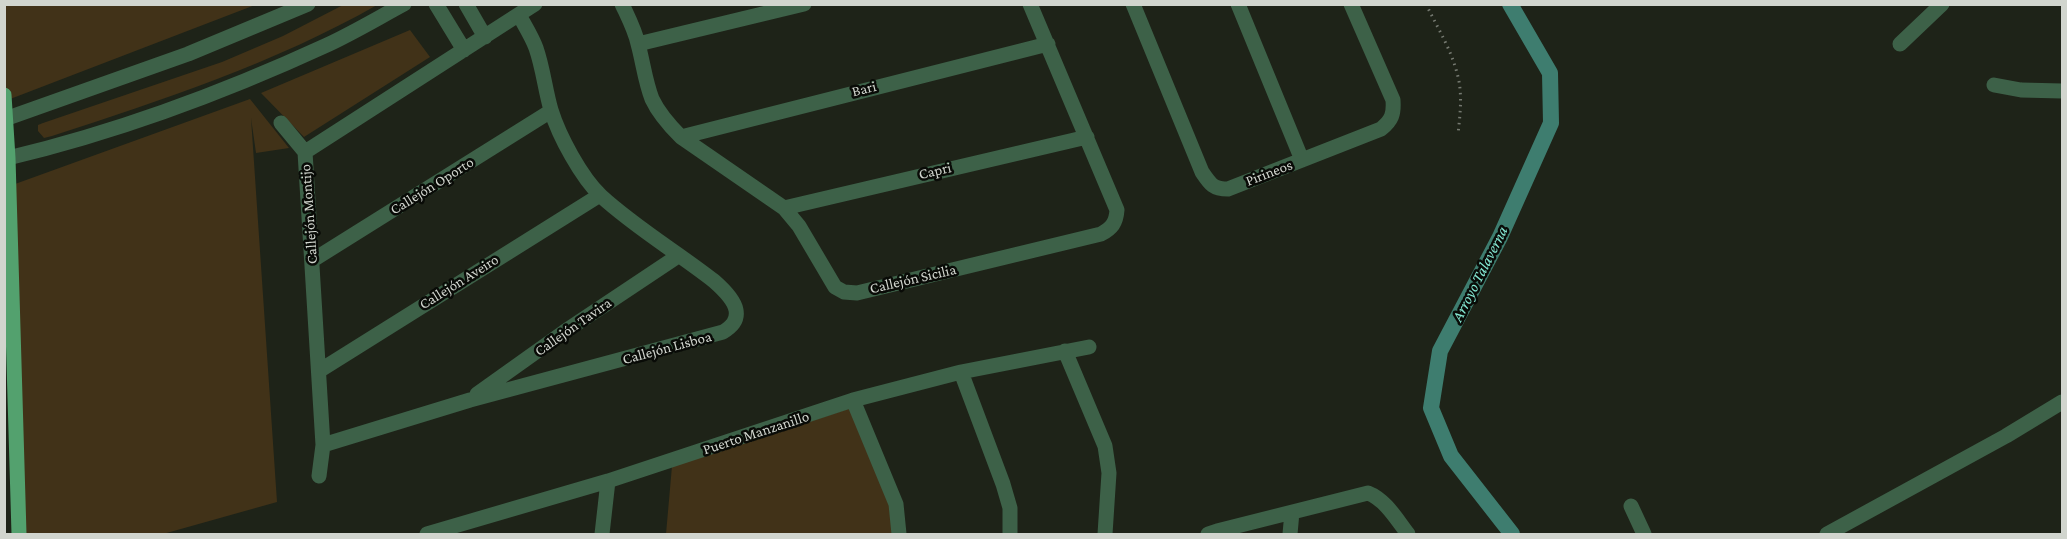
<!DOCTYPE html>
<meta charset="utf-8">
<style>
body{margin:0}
#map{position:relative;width:2067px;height:539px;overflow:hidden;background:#1e2318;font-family:"Crimson Pro",serif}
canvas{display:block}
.frame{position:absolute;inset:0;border:6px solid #d1d5ce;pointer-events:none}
</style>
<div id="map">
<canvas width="2067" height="539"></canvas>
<div class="frame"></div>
</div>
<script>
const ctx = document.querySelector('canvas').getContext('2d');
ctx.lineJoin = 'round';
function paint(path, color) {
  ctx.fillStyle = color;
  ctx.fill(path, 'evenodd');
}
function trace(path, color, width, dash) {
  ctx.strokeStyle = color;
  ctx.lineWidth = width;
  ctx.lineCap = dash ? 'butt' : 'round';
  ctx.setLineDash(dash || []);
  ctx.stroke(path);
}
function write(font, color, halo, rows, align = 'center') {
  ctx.font = font + ' "Crimson Pro",serif';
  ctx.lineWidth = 5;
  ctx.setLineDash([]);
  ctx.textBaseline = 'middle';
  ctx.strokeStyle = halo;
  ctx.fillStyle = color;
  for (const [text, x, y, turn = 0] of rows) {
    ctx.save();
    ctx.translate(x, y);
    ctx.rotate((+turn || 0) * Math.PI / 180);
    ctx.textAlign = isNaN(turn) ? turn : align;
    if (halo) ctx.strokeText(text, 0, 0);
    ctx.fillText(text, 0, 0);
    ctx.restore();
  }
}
const green = new Path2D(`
 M5 4 255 5 5 101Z
 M345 4 377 5C275 63 163 100 52 136L44 138 38 131V125L43 123 222 62 283 36Z
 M410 30 430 57 304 137 261 93Z
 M250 99 289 148 256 153 251 118 277 502 163 534H12L4 188Z
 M851 408 893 501 896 534H666L672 466Z`);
const canal = new Path2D(`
 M1510 4 1550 73 1551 123 1500 237 1440 351 1431 408 1451 456 1512 534`);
const path = new Path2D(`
 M1426 4C1437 27 1451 49 1457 73 1463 93 1460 115 1458 134`);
const minor = new Path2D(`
 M436 4 464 50
 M466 4 485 37
 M622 4C628 17 635 30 638 44 643 62 645 81 652 99 659 114 670 126 681 137L784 208 799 226 835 287 844 292 857 293 1101 234C1112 228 1116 223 1117 210L1030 4
 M1133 4 1202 172C1210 184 1213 189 1228 189L1381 129C1392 120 1394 114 1393 100L1351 4
 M1238 4 1302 160
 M638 44 804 4
 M1900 44 1942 4
 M1994 85 2021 90 2062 91
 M5 119 188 54 308 4
 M281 123 305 152
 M681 137 1048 44
 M305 152 323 445 319 476
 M305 152 535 4
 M8 158C118 132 225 92 327 45 353 33 378 18 404 4
 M784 208 1087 137
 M313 260 551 111
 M1065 351 1105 446 1109 473 1105 534
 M319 371 600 195
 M961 372 1003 484 1010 508V534
 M477 394 564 332 678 256
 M853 400 896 504 899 534
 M323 445 470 400 723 332C731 327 738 321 736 310 734 299 722 288 714 281 677 252 636 228 601 196 581 177 559 136 551 110 545 89 543 68 536 48 532 37 525 26 519 15
 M1631 506 1644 534
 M427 534 608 481 853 400 961 372 1089 347
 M602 534 608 481
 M1208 534 1217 531 1368 493C1386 500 1397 520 1408 534
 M1290 534 1292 512
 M1827 534 2006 436 2062 402`);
const major = new Path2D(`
 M4 95 8 158 19 534`);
const streetNames = [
 ["Bari",864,89,-14],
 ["Capri",935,171,-13],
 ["Pirineos",1269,173,-21],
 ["Callejón Oporto",432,186,-32],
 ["Callejón Montijo",309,214,-94],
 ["Callejón Sicilia",913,279,-13],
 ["Callejón Aveiro",459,282,-32],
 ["Callejón Tavira",573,327,-35],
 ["Callejón Lisboa",667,348,-15],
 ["Puerto Manzanillo",756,433,-18]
];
const waterNames = [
 ["Arroyo Talaverna",1480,274,-63]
];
paint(green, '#413218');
trace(canal, '#3e7d6f', 16);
trace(path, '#757970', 3, [1.5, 4.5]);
trace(minor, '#3d6148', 15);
trace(major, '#53a16e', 15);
write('15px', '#d1d5ce', '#090b07', streetNames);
write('italic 16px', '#85e8d3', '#090b07', waterNames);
</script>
